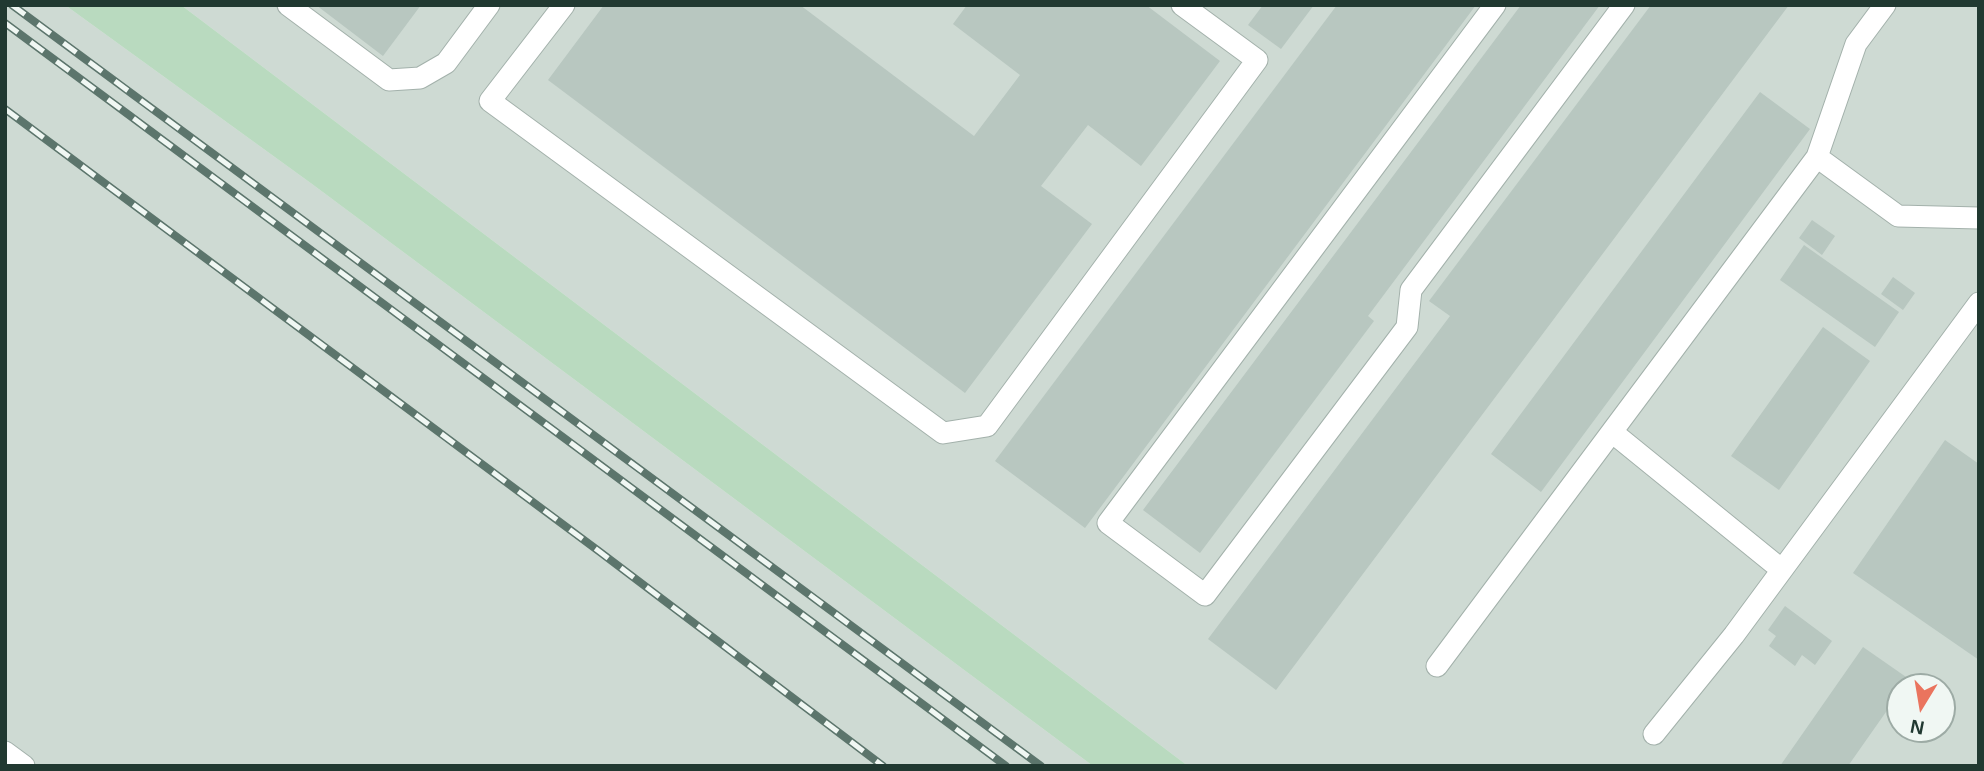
<!DOCTYPE html>
<style>
body{margin:0}
#map{position:relative;width:1984px;height:771px;overflow:hidden;background:#e0eae4;font-family:Helvetica,sans-serif}
canvas{display:block}
.frame{position:absolute;inset:0;border:7px solid #213931;pointer-events:none}
.north{position:absolute;left:1886px;top:673px;width:70px;height:70px;box-sizing:border-box;background:#f0f7f3;border:2px solid #9daba5;border-radius:50%;rotate:191deg;font-size:19px;font-weight:700;line-height:28px;text-align:center;color:#213931}
.north::after{content:'';display:block;margin:auto;width:24px;height:32px;background:#ea745e;clip-path:polygon(50% 0,100% 100%,50% 72%,0 100%)}
</style>
<div id="map">
<canvas width="1984" height="771"></canvas>
<div class="frame"></div>
<div class="north">N</div>
</div>
<script>
const ctx = document.querySelector('canvas').getContext('2d');
ctx.lineJoin = 'round';
function paint(path, color) {
  ctx.fillStyle = color;
  ctx.fill(path, 'evenodd');
}
function trace(path, color, width, dash) {
  ctx.strokeStyle = color;
  ctx.lineWidth = width;
  ctx.lineCap = dash ? 'butt' : 'round';
  ctx.setLineDash(dash || []);
  ctx.stroke(path);
}
const built = new Path2D(`
 M5 5H65L312 184 1093 766H5Z
 M181 5H1979V766H1188ZM1900 687H1942V729H1900Z`);
const green = new Path2D(`
 M65 5H181L1188 766H1093L312 184Z`);
const building = new Path2D(`
 M316 5H421L383 56Z
 M604 5H800L974 136 1020 75 953 24 967 5H1146L1220 61 1141 166 1088 125 1041 186 1092 224 965 393 548 80Z
 M1263 5H1314L1281 49 1248 25Z
 M1337 5H1476L1085 528 995 461Z
 M1521 5H1600L1368 316 1374 321 1200 553 1143 510Z
 M1651 5H1789L1276 690 1208 639 1450 316 1429 301Z
 M1760 92 1810 129 1541 492 1491 454Z
 M1812 220 1835 236 1822 255 1799 238Z
 M1804 245 1899 312 1875 347 1780 280Z
 M1893 277 1915 293 1903 310 1881 294Z
 M1823 327 1870 361 1779 490 1731 456Z
 M1945 440 1979 464V660L1853 573Z
 M1785 606 1832 641 1815 665 1802 655 1795 666 1769 646 1776 636 1768 630Z
 M1863 647 1909 679 1903 687H1900V692L1848 766H1780Z`);
const minor = new Path2D(`
 M288 5 389 80 420 78 446 63 489 5
 M564 5 490 101 943 433 987 426 1257 60 1182 5
 M1495 5 1108 523 1205 595 1407 327 1411 290 1624 5
 M1817 157 1898 216 1979 218
 M1612 432 1782 570
 M1437 666 1817 157 1856 44 1885 5
 M1654 734 1734 635 1979 303
 M5 752 24 766`);
const rail = new Path2D(`
 M12 5 1041 766
 M5 23 1006 766
 M5 109 600 552 883 766`);
paint(built, '#cedad3');
paint(green, '#b9dabf');
paint(building, '#b8c7c0');
trace(minor, '#a3b1ab', 23);
trace(minor, '#fff', 21);
trace(rail, '#5c756c', 8);
trace(rail, '#f0f7f3', 5, [16]);
</script>
